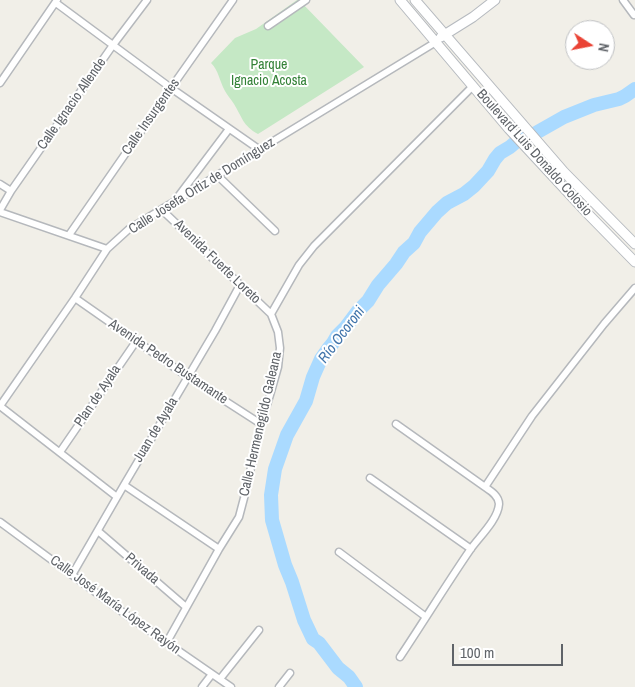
<!DOCTYPE html>
<meta charset="utf-8">
<style>
body{margin:0}
#map{position:relative;width:635px;height:687px;overflow:hidden;background:#f1efe8;font-family:"Archivo Narrow",sans-serif}
canvas{display:block}
.north{position:absolute;left:565px;top:20px;width:50px;height:50px;box-sizing:border-box;background:#fff;border:1px solid #bfc1c3;border-radius:50%;rotate:101deg;font-size:14px;font-weight:700;line-height:20px;text-align:center;color:#5f6368}
.north::after{content:'';display:block;margin:auto;width:18px;height:22px;background:#ea4335;clip-path:polygon(50% 0,100% 100%,50% 72%,0 100%)}
.scale{position:absolute;left:452px;top:644px;width:111px;height:22px;box-sizing:border-box;border:2px solid #5f6368;border-top:0;padding-left:6px;font-size:15px;line-height:18px;white-space:nowrap;color:#5f6368;-webkit-text-stroke:4px #fff;paint-order:stroke}
</style>
<div id="map">
<canvas width="635" height="687"></canvas>
<div class="north">N</div>
<div class="scale">100 m</div>
</div>
<script>
const ctx = document.querySelector('canvas').getContext('2d');
ctx.lineJoin = 'round';
function paint(path, color) {
  ctx.fillStyle = color;
  ctx.fill(path, 'evenodd');
}
function trace(path, color, width, dash) {
  ctx.strokeStyle = color;
  ctx.lineWidth = width;
  ctx.lineCap = dash ? 'butt' : 'round';
  ctx.setLineDash(dash || []);
  ctx.stroke(path);
}
function write(font, color, halo, rows, align = 'center') {
  ctx.font = font + ' "Archivo Narrow",sans-serif';
  ctx.lineWidth = 4;
  ctx.setLineDash([]);
  ctx.textBaseline = 'middle';
  ctx.strokeStyle = halo;
  ctx.fillStyle = color;
  for (const [text, x, y, turn = 0] of rows) {
    ctx.save();
    ctx.translate(x, y);
    ctx.rotate((+turn || 0) * Math.PI / 180);
    ctx.textAlign = isNaN(turn) ? turn : align;
    if (halo) ctx.strokeText(text, 0, 0);
    ctx.fillText(text, 0, 0);
    ctx.restore();
  }
}
const green = new Path2D(`
 M297 0H299L364 67 258 134C243 126 242 117 234 104 231 99 227 95 225 91 219 80 219 71 211 63L235 38 256 29Z`);
const river = new Path2D(`
 M356 687 349 677 338 668 319 643 313 639 304 620 292 582 285 565 272 520 271 495 275 469 287 435 306 401 313 377 321 359 328 349 333 343 337 336 346 327 358 311 368 301 378 285 396 264 404 252 414 243 420 232 437 212 447 203 464 194 474 186 488 171 495 159 500 153 510 147 517 141 534 134 564 117 594 105 619 99 625 96 635 89`);
const street = new Path2D(`
 M623 0 634 15
 M56 3 171 88 260 150
 M268 26 306 0
 M0 83 57 0
 M218 176 275 231
 M0 184 11 191
 M177 198 229 129
 M0 210 11 191 113 45 147 0
 M162 210 271 314
 M0 212 107 249
 M69 235 171 88 233 0
 M75 298 188 377 261 424
 M0 406 75 298 107 249 129 229 436 42
 M0 406 117 497
 M396 424 485 487C491 491 499 496 499 504 498 520 478 538 470 550 446 585 424 621 400 657
 M60 452 137 340
 M370 478 471 549
 M124 485 219 549
 M485 487 532 416 604 324 635 288
 M0 522 128 616 231 687
 M98 531 186 607
 M339 552 426 617
 M72 575 124 485 215 331 240 285
 M167 642 219 549 239 517 244 498 261 424 270 395 278 367 280 348 278 332 271 314 299 265 314 246 473 86
 M220 679 259 630
 M202 687 212 674
 M279 687 290 673`);
const secondary = new Path2D(`
 M400 0 509 129 587 213 635 262
 M415 0 564 172 635 244
 M441 37 473 17 495 0`);
const parkNames = [
 ["Parque",269,65],
 ["Ignacio Acosta",269,81]
];
const streetNames = [
 ["Calle Ignacio Allende",72,104,-55],
 ["Calle Insurgentes",151,117,-55],
 ["Boulevard Luis Donaldo Colosio",534,153,48],
 ["Calle Josefa Ortiz de Domínguez",202,186,-32],
 ["Avenida Fuerte Loreto",217,262,44],
 ["Avenida Pedro Bustamante",168,362,34],
 ["Plan de Ayala",98,396,-56],
 ["Calle Hermenegildo Galeana",261,424,-77],
 ["Juan de Ayala",156,430,-59],
 ["Privada",142,569,41],
 ["Calle José María López Rayón",115,605,36]
];
const waterNames = [
 ["Río Ocoroni",342,335,-53]
];
paint(green, '#c5e8c5');
trace(river, '#aadaff', 14);
trace(street, '#b5b8bc', 9);
trace(secondary, '#b6babf', 11);
trace(street, '#fff', 6);
trace(secondary, '#fff', 9);
write('14px', '#348238', '#fff', parkNames);
write('14px', '#5f6368', '#fff', streetNames);
write('italic 15px', '#4174aa', '#fff', waterNames);
</script>
